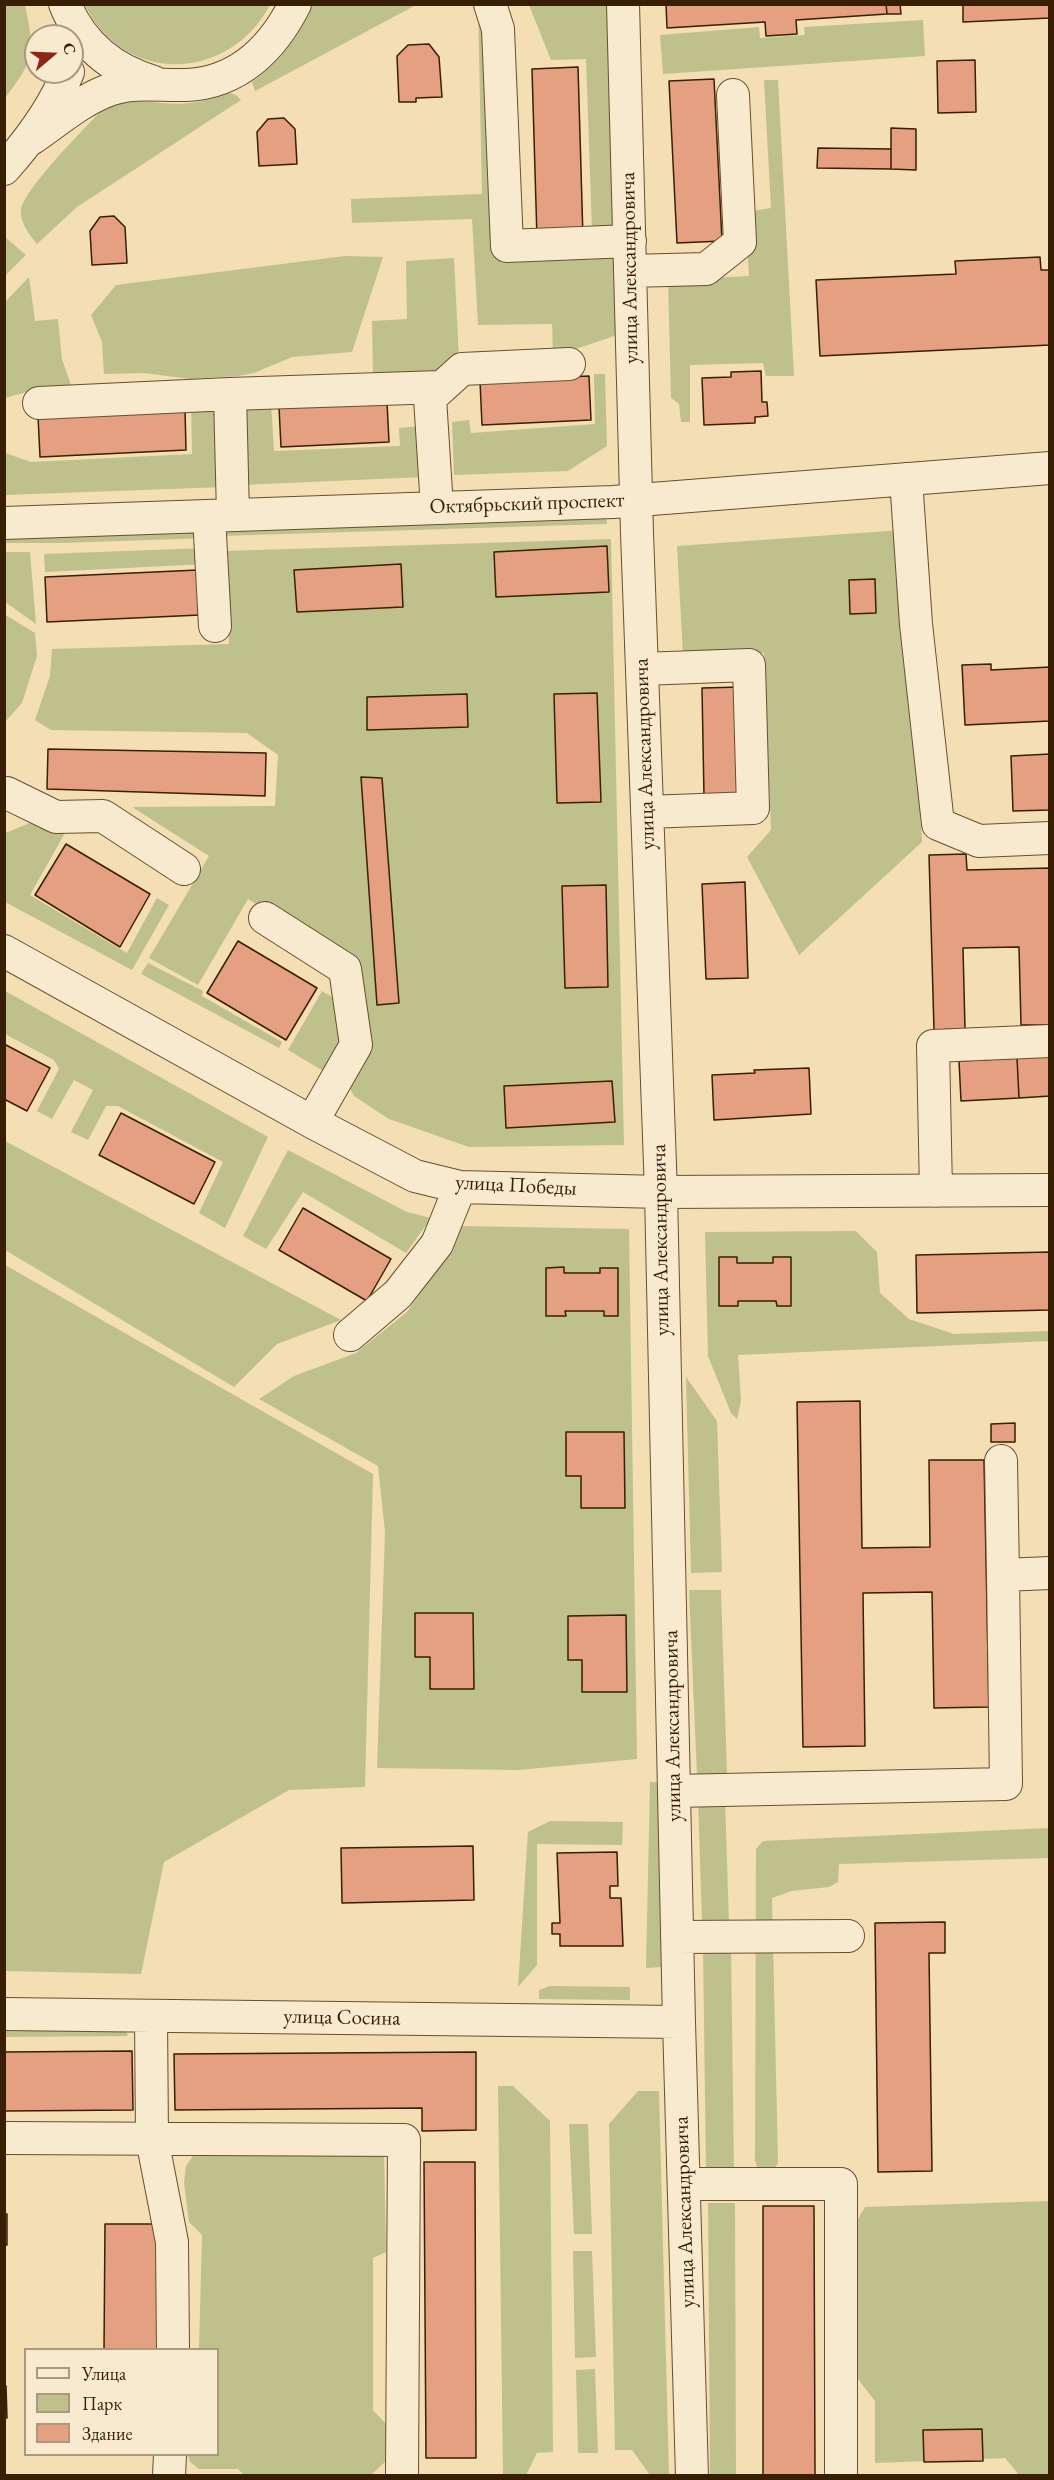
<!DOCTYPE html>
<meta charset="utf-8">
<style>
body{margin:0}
#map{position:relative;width:1054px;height:2480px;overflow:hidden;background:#f4deb3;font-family:"EB Garamond",serif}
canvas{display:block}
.frame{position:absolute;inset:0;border:6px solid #381f03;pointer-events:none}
.legend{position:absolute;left:24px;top:2348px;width:195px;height:108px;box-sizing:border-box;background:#f8eace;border:2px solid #ab997d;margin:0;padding:8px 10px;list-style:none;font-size:18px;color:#381f03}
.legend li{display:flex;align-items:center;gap:12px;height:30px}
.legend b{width:30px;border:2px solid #ab997d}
.north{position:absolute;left:24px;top:24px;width:60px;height:60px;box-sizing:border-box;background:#f8eace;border:2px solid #ab997d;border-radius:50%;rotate:71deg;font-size:16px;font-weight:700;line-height:24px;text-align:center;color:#381f03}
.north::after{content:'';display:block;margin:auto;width:21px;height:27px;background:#8f2418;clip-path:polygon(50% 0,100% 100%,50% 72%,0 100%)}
</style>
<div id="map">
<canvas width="1054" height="2480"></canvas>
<div class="frame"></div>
<ul class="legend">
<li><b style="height:8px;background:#f8eace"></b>Улица</li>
<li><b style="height:16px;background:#bec18b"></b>Парк</li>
<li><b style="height:16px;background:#e4a081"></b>Здание</li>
</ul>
<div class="north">С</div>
</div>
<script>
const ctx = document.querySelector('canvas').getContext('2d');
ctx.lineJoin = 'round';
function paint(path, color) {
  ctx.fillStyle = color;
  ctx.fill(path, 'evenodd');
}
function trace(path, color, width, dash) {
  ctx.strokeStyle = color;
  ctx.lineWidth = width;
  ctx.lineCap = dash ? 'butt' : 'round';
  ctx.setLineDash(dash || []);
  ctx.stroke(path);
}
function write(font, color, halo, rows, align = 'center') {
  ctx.font = font + ' "EB Garamond",serif';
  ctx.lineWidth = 4.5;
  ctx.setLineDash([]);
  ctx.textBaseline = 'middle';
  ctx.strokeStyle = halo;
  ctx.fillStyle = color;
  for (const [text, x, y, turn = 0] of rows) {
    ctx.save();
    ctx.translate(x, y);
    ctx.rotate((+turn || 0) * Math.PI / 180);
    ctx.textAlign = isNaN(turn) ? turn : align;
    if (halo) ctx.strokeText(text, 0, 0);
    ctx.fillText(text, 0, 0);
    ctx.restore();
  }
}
const green = new Path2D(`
 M5 4 25 5C35 53 35 59 5 98Z
 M85 5H270C229 82 124 86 85 5Z
 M307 5H416L255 91 252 82C280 62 292 34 307 5Z
 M478 5 491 34 502 263 620 258 623 333 570 351 553 353 552 324 478 325 472 219 352 223 351 199 482 194Z
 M529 5H616L624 227 592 229 586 59 551 60Z
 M923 20 925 56 663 74 660 35 759 27 760 38 805 35 804 27Z
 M764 80H778L794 376H766L763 363 690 365V422H681L679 404 671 398 668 280 749 276 745 212 771 208Z
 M230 93 236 95 241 100 77 207 37 244C30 235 20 223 21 211 22 191 83 130 100 112 138 91 160 109 198 102 209 100 218 94 230 93Z
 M5 237 26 255 5 276Z
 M345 256 383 257 352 352 292 357 254 373 238 376 191 379 143 373 104 374 102 342 91 315 116 285Z
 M454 258 459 360 438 374 373 378 372 321 407 319 406 261Z
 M29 277 35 321 58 319 62 359 71 385 41 388 5 398V400V302Z
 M594 374H605L607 446 568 471 454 475 452 422 469 420 471 433 595 424Z
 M223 401 224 487 5 495V453L31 462 192 454 191 402Z
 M271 403 274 451 400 446 399 428 422 426 425 477 241 485 238 404Z
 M606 511 607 524 220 536 219 524Z
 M207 526V538L63 543H5L4 533Z
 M902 530 922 842 799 955 747 857 771 830 764 653 683 655 677 546Z
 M611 539 624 1145 469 1147 389 1119 354 1096 348 1085 352 964 248 899 198 985 149 958 209 856 132 807 275 806 278 755 247 733 51 730 35 720 50 676 52 649 229 644 226 551Z
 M206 548 207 564 45 572 44 554Z
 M5 552H30L36 624 5 602Z
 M4 614 35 633 37 656 22 703 5 722Z
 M30 823 66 831 30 895 127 953 157 898 169 905 132 970 5 902V833Z
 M148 963 203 991 202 996 282 1042 279 1048 141 974Z
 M5 991 268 1137 225 1228 199 1213 223 1162 118 1106H106L88 1140 71 1132 93 1090 74 1080 52 1119 37 1111 59 1069 54 1060 5 1034Z
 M322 991 340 1002 347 1041 330 1075 288 1050Z
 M5 1141 341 1320 277 1344 234 1387 5 1250Z
 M288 1150 407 1212 431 1218 406 1253 303 1192 266 1249 243 1236Z
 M461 1226 629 1229 637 1759 518 1770 377 1768 385 1532 378 1466 259 1399 294 1376 356 1353 407 1312 439 1267Z
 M856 1231 877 1252 880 1293 909 1319 954 1334 1049 1331V1341L738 1355 741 1401 737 1419 731 1413 708 1356 705 1232Z
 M5 1265 373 1474 365 1787 289 1790 164 1862 141 1974 5 1971Z
 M686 1377 717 1421 722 1572 691 1573Z
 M689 1590H721L727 1774 697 1775Z
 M650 1782 670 1783 660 1892 661 1967 646 1968Z
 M698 1797 725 1798 729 1924 702 1923Z
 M550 1821 623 1822 622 1845 537 1844V1965L518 1987 528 1832Z
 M1049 1828V1858L839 1864 838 1882 829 1887 792 1891 772 1898 778 2163 772 2172 759 2171 755 2161 756 1849 763 1841Z
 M703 1946H731L734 2173H706Z
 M550 1986 630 1987V2000L539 1999V1990Z
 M4 2025H123L128 2036 5 2037Z
 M498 2086H513L550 2121 553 2452 537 2453 526 2475H503Z
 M638 2091H659L669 2475H650L632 2450H615L609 2124Z
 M569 2124H588L592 2234H574Z
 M197 2150 384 2151 386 2252 373 2258V2410L386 2424 385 2462 371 2475H244L238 2469H199L190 2462 188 2455 218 2454V2350L199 2349 202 2235 189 2222 184 2183 186 2166Z
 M1049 2201V2475H1019L1005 2458 875 2463V2401L854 2374 850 2233 865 2207Z
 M708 2203H735L736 2475H710Z
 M573 2251H592L596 2357 575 2358Z
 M595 2369 598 2453H578L576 2370Z`);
const building = new Path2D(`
 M666 4H886L887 14 796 20 797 34 766 36 765 22 667 28Z
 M886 4H900L901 14H887Z
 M963 4H1050V18L963 22Z
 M429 44 439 57 442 97 416 98V102H399L397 56 408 45Z
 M975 60 976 112 938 113 937 61Z
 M578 67 583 238 537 239 532 69Z
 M714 79 722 241 677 243 669 81Z
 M284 118 295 129 297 164 259 166 257 132 268 119Z
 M891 128 916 129V170L891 169Z
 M818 148 891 149V169L817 168Z
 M114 216 125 227 127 263 92 265 90 231 100 217Z
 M1040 257 1041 270H1050V345L820 356 816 280 956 274 955 261Z
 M761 371 762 402H767L768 416 755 417V423L704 425 702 378 731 377V372Z
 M589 376 591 420 482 425 480 381Z
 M387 402 389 442 281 447 279 407Z
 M185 409 186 450 40 457 38 416Z
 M607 546 609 592 496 597 494 552Z
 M401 564 403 607 297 612 294 570Z
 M198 570 200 615 47 622 45 577Z
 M875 579 876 613 850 614 849 580Z
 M991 664V670L1050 667V721L965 725 962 665Z
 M742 687 745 795 704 797 702 688Z
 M597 693 601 802 557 803 554 694Z
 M467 694 468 727 367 730V697Z
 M48 749 266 753 265 796 47 789Z
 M1050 754V810L1013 811 1011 756Z
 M361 777 382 778 399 1003 377 1005Z
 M66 844 150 894 120 947 35 895Z
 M966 854 967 870 1050 868V1025H1021L1019 947 963 948 965 1029 934 1030 929 855Z
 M745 882 748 978 706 979 702 884Z
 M606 885 608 987 565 988 562 886Z
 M238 941 317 988 286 1040 207 993Z
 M4 1044 50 1068 27 1111 4 1099Z
 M1050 1056V1096L1019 1098 1017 1058Z
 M1017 1058 1019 1098 961 1101 959 1061Z
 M809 1068 811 1114 714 1120 712 1075 755 1073 754 1070Z
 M612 1081 615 1122 506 1128 504 1086Z
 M121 1113 215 1162 194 1204 99 1155Z
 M303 1208 391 1259 367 1301 279 1250Z
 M1050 1252V1310L917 1313 916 1255Z
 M719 1257H737V1263H773V1257H791V1306H777L776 1301H738V1306H719Z
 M564 1267V1273H600V1268H618V1316H604V1311H565L566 1316H546V1268Z
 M860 1401 862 1548 930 1547 929 1460H984L989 1707 934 1708 932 1592 863 1593 865 1746 803 1747 797 1402Z
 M1015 1423V1442H991V1424Z
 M566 1432H624L625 1508H581V1476H566Z
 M415 1613H473L474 1689H430V1657H415Z
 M626 1615 627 1692H582V1660H568V1616Z
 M473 1846 474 1900 342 1903 341 1848Z
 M617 1852 618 1886H610V1898H621L623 1946H560V1934H552V1923H560L557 1853Z
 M945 1922V1953H929L932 2171 878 2172 875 1923Z
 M132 2051 133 2110 4 2111V2052Z
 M476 2052V2130L422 2131V2108L175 2110 174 2054Z
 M424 2162H475L476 2458H426Z
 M763 2206H814L815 2476H763Z
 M4 2214H7V2245H4Z
 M105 2224H160L159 2350H104Z
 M4 2386H6L7 2418H4Z
 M982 2429 983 2461 924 2462 923 2430Z`);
const minor = new Path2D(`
 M65 4C82 46 113 70 154 82
 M490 4 498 29 507 246 630 241
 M623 4 637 533 661 1192 679 2022 692 2476
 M31 139C55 123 81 100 109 90 134 81 160 86 186 85 238 83 273 48 295 4
 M4 169C30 140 53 109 68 72
 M630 271 706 269 740 242 733 95
 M39 403 230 394
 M906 479 916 624 938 824 979 841 1050 838
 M437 508 430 398 462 369 569 364
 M233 515 230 394 441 387
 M209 516 215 626
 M4 523 613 502 1050 468
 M642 669 749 665 753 808 647 812
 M7 793 56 817 103 816 184 869
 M265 918 345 969 356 1045 312 1122
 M4 951 312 1122 415 1176 460 1187 661 1192 1050 1190
 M936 1191 933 1046 1050 1041
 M350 1335 398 1294 437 1244 460 1187
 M1001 1461 1003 1575 1050 1573
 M674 1791 1006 1784 1003 1575
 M677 1937 848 1936
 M4 2014 679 2022
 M151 2016 152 2139 172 2242 173 2350
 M4 2138 404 2140 402 2476
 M684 2184H841V2476
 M169 2476 170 2454`);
const streetNames = [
 ["улица Александровича",630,268,-91],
 ["Октябрьский проспект",527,504,-2],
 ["улица Александровича",645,754,-92],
 ["улица Победы",516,1186,3],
 ["улица Александровича",661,1240,-91],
 ["улица Александровича",673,1726,-91],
 ["улица Сосина",342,2018,1],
 ["улица Александровича",685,2212,-92]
];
paint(green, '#bec18b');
paint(building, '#e4a081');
trace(building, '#381f03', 1.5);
trace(minor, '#674f2f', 34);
trace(minor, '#f8eace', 32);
write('21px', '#381f03', '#f8eace', streetNames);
</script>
